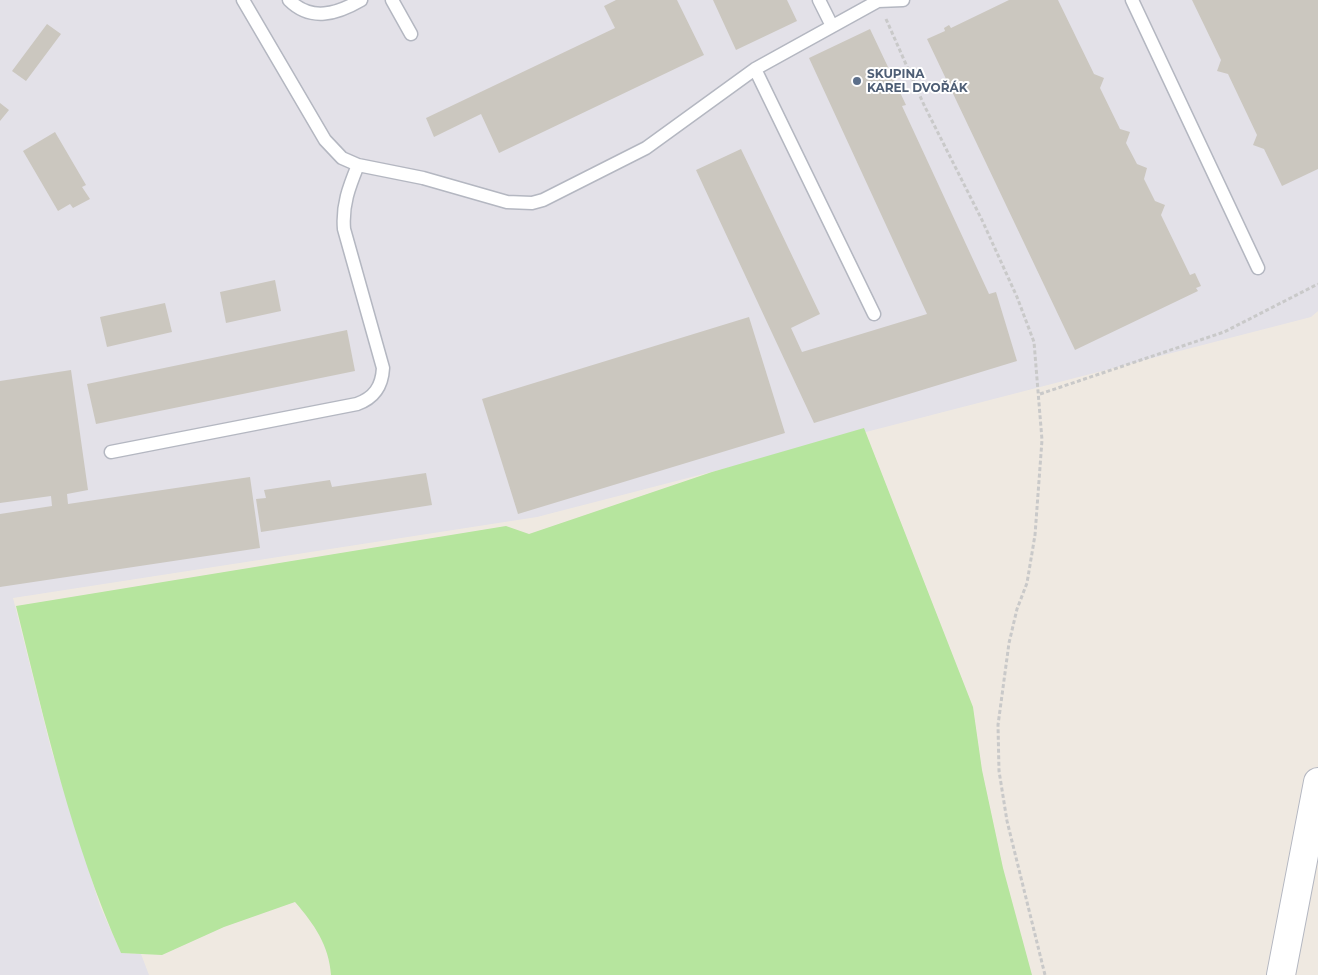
<!DOCTYPE html>
<meta charset="utf-8">
<style>
body{margin:0}
canvas{display:block;background:#efe9e1}
</style>
<canvas width="1318" height="975"></canvas>
<script>
const ctx = document.querySelector('canvas').getContext('2d');
ctx.lineJoin = 'round';
function paint(path, color) {
  ctx.fillStyle = color;
  ctx.fill(path, 'evenodd');
}
function trace(path, color, width, dash) {
  ctx.strokeStyle = color;
  ctx.lineWidth = width;
  ctx.lineCap = dash ? 'butt' : 'round';
  ctx.setLineDash(dash || []);
  ctx.stroke(path);
}
function write(font, color, halo, rows, align = 'center') {
  ctx.font = font + ' Montserrat,sans-serif';
  ctx.lineWidth = 4;
  ctx.setLineDash([]);
  ctx.textBaseline = 'middle';
  ctx.strokeStyle = halo;
  ctx.fillStyle = color;
  for (const [text, x, y, turn = 0] of rows) {
    ctx.save();
    ctx.translate(x, y);
    ctx.rotate((+turn || 0) * Math.PI / 180);
    ctx.textAlign = isNaN(turn) ? turn : align;
    if (halo) ctx.strokeText(text, 0, 0);
    ctx.fillText(text, 0, 0);
    ctx.restore();
  }
}
const industrial = new Path2D(`
 M0 0H1318V311L1311 317 537 517 13 598 51 749 100 906 121 953 141 954 149 975H0Z`);
const green = new Path2D(`
 M864 428 973 707 982 770 1003 868 1032 975H331C329 945 314 924 295 902L224 927 162 955 121 953C72 843 45 723 16 606L506 526 529 534 712 472Z`);
const building = new Path2D(`
 M616 0H677L704 55 499 153 481 114 434 137 426 118 615 28 604 6Z
 M713 0H787L797 21 736 50Z
 M1009 0H1058L1094 74 1104 78 1100 88 1120 129 1130 132 1126 143 1137 164 1147 168 1144 179 1155 201 1165 205 1161 215 1190 275 1195 273 1201 286 1196 288 1198 291 1075 350 927 39 945 31 944 28 949 25 951 28Z
 M1192 0H1318V169L1282 186 1264 149 1253 145 1257 135 1228 74 1217 71 1221 60Z
 M47 24 61 34 26 81 12 71Z
 M870 29 906 105 902 106 989 294 996 292 1017 361 814 423 696 170 741 149 820 314 791 328 802 352 927 314 809 58Z
 M0 103 9 110 0 121Z
 M55 132 86 185 82 187 90 199 73 208 70 204 58 211 23 151Z
 M275 280 281 311 226 323 220 292Z
 M165 303 172 332 107 347 100 317Z
 M749 317 785 433 518 514 482 399Z
 M347 330 355 371 96 424 87 384Z
 M71 370 88 490 67 494 68 504 250 477 260 548 0 587V514L52 506 51 496 0 503V381Z
 M426 473 432 505 261 532 256 499 266 498 264 490 330 480 332 487Z`);
const path = new Path2D(`
 M886 19 924 105 982 220 1017 297 1034 342 1042 440 1035 535 1027 583 1017 609 1009 643 998 725 999 771 1007 821 1045 975
 M1040 394 1224 332 1318 284`);
const lane = new Path2D(`
 M243 0 325 140 342 158 358 165 423 178 507 202 532 203 543 200 646 148 755 69 878 1 903 0
 M289 0C311 22 337 14 361 0
 M392 0 411 34
 M819 0 832 26
 M1132 0 1258 268
 M755 69 874 314
 M111 452 357 404C374 398 382 387 383 368L344 229C342 205 349 187 358 165`);
const secondary = new Path2D(`
 M1281 975 1318 782`);
const markers = [
 [857,81,5,"#5c6f8a"]
];
const serviceNames = [
 ["SKUPINA",867,74],
 ["KAREL DVOŘÁK",867,88]
];
paint(industrial, '#e3e1e8');
paint(green, '#b6e59e');
paint(building, '#cbc7bf');
trace(lane, '#b4b7c1', 15);
trace(secondary, '#b4b7c1', 30);
trace(path, '#c9c9c9', 3, [4, 2.5]);
trace(lane, '#fff', 12);
trace(secondary, '#fff', 28);
for (const [x, y, r, color] of markers) {
  const dot = new Path2D();
  dot.arc(x, y, r, 0, 2 * Math.PI);
  ctx.fillStyle = color;
  ctx.fill(dot);
  trace(dot, '#fff', 2);
}
write('bold 12px', '#4e5e75', '#fff', serviceNames, 'left');
</script>
